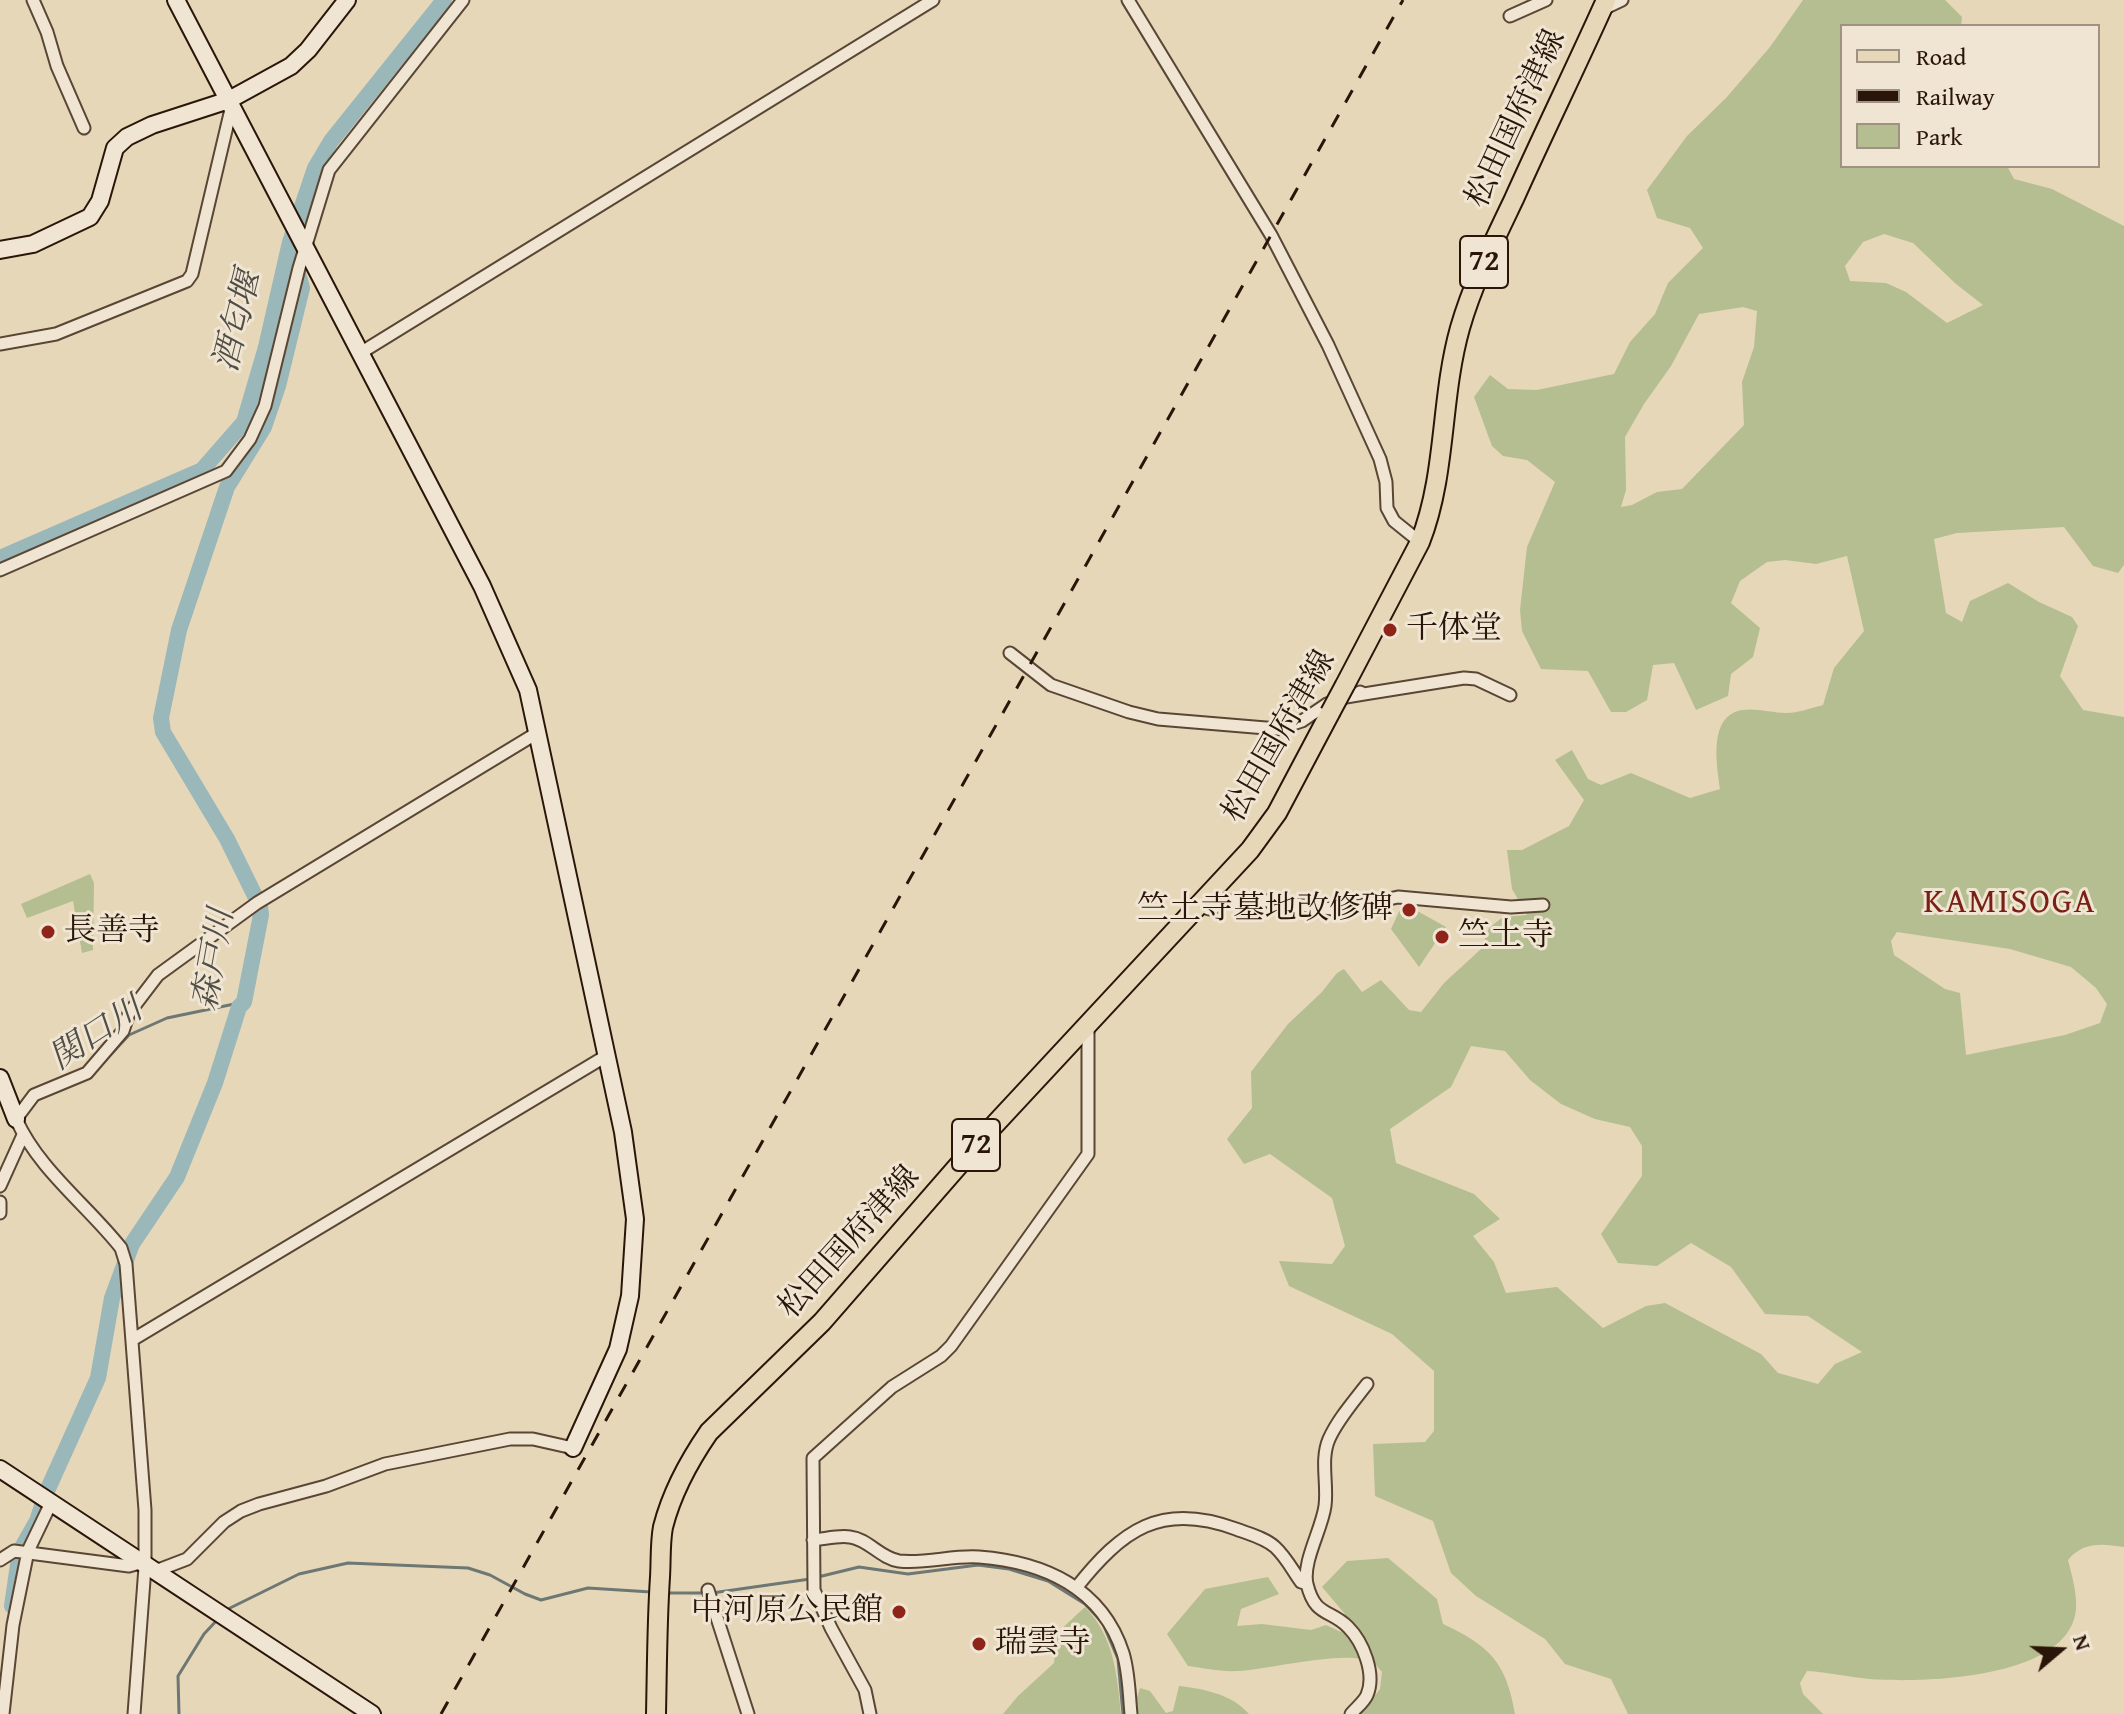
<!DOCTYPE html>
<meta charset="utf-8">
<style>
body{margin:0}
#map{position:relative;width:2124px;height:1714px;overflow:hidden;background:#e6d7b9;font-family:"Gentium Book Plus",serif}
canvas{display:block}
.legend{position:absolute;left:1840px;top:24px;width:260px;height:144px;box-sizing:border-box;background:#efe5d2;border:2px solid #a09282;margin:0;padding:10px 14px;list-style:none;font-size:24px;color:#2a1609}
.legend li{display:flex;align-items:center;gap:16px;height:40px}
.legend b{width:40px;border:2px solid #a09282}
.north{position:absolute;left:2020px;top:1610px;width:80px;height:80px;-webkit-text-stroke:6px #efe5d2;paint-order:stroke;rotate:71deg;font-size:22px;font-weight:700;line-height:32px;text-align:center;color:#2a1609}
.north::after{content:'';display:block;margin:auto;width:28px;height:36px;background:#2a1609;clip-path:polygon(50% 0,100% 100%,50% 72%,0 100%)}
</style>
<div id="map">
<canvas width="2124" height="1714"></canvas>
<ul class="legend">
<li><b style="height:10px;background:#e6d7b9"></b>Road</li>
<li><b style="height:10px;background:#2a1609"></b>Railway</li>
<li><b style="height:22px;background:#b4be90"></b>Park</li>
</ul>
<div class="north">N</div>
</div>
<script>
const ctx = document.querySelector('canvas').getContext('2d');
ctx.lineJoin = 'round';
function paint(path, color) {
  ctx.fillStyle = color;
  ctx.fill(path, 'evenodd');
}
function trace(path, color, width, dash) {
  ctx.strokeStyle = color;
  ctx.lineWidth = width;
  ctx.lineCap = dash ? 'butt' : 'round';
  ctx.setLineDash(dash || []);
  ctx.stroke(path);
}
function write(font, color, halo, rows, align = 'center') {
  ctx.font = font + ' "Gentium Book Plus","Noto Serif JP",serif';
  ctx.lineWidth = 6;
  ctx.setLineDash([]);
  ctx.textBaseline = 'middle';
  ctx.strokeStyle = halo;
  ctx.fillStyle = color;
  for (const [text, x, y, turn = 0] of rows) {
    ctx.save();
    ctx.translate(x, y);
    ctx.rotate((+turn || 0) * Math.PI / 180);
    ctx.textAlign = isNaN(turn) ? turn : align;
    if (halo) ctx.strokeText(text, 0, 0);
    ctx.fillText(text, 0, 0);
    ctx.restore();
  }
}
const green = new Path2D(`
 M1803 0H1945L1962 17 1961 26H1842V166H2007L2014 179 2052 189 2124 226V565L2118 573 2093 566 2064 527 1957 533 1934 539 1946 613 1962 622 1970 601 2008 583 2039 602 2072 617 2078 626 2060 676 2083 710 2124 717V1547C2102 1544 2084 1541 2068 1560 2072 1576 2077 1593 2076 1609 2070 1680 1920 1683 1869 1679 1848 1677 1828 1672 1807 1671L1800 1683 1803 1694 1823 1714H1628L1611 1679 1565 1664 1545 1639 1476 1596 1451 1573 1433 1521 1375 1496 1373 1444 1425 1442 1434 1431V1371L1392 1334 1289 1286 1279 1261 1332 1264 1345 1246 1332 1198 1270 1154 1244 1164 1227 1139 1252 1108 1251 1072 1288 1024 1321 993 1337 973 1344 969 1362 992 1381 980 1409 1010 1421 1012 1444 983 1481 949 1489 928 1503 917 1527 915 1512 889 1507 850H1522L1569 826 1584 800 1555 760 1572 750 1588 779 1601 785 1631 773 1690 798 1720 789C1717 767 1709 723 1735 712 1750 706 1770 713 1786 713 1798 713 1811 708 1823 705L1834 668 1864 631 1847 556 1816 564 1785 560 1767 562 1740 581 1731 603 1760 628 1753 657 1731 674 1728 696 1696 710 1674 663 1653 665 1647 700 1626 712H1611L1588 671 1541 669 1522 631 1520 610 1527 547 1555 482 1527 460 1503 456 1492 446 1474 397 1490 375 1508 389 1537 390 1614 374 1630 342 1655 314 1668 283 1703 248 1690 228 1657 218 1647 190 1687 136 1726 98 1770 47ZM1884 234 1913 243 1956 284 1983 305 1947 323 1906 292 1886 283 1850 281 1845 266 1863 242ZM1743 307 1757 311 1754 347 1742 382 1744 425 1682 489 1657 492 1632 505 1621 507 1626 490 1625 437 1644 404 1671 366 1699 314ZM1897 932 2010 949 2071 967 2096 988 2107 1004 2100 1023 2065 1035 1966 1055 1960 993 1945 989 1894 955 1891 941ZM1471 1046 1505 1051 1530 1080 1561 1104 1595 1119 1630 1127 1642 1146V1176L1601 1234 1618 1263 1657 1266 1691 1243 1731 1267 1765 1314 1808 1316 1862 1352 1835 1364 1818 1384 1778 1373 1761 1354 1665 1303 1646 1306 1603 1328 1557 1287 1506 1293 1494 1262 1473 1236 1500 1219 1474 1194 1396 1163 1390 1129 1451 1087Z
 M90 874 94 883 93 950 82 953 73 901 27 918 21 904Z
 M1403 903 1446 927 1419 967 1391 929Z
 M1388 1558 1437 1599 1443 1624C1490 1646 1506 1662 1515 1714H1361L1380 1689 1382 1672C1379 1669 1377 1665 1373 1663 1351 1648 1267 1670 1238 1671 1221 1672 1204 1668 1188 1666L1167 1634 1205 1589 1268 1577 1279 1594 1241 1609 1237 1626 1262 1624 1311 1630 1326 1625 1341 1632 1345 1614 1322 1587 1347 1561Z
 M1085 1607C1114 1637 1117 1674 1121 1714H1003L1018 1696 1054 1663 1057 1633Z
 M1179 1686C1204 1689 1232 1694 1249 1714H1137L1134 1707 1140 1688 1150 1691 1166 1713 1173 1711Z`);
const stream = new Path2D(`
 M102 1064 129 1035 167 1018 244 1002
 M818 1577 859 1567 908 1574 978 1565 1009 1569 1048 1581 1085 1604 1100 1620
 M667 1593H712L810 1579
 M226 1610 299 1574 348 1563 468 1568 490 1575 525 1594 541 1600 588 1588 651 1592
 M1104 1626 1118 1659 1123 1714
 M179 1714 178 1676 204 1634 218 1619`);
const river = new Path2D(`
 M0 558 202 470 244 422 266 347 290 242 315 168 331 141 444 0
 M12 1606 20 1551 37 1521 47 1491 98 1378 112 1298 132 1244 177 1177 215 1083 239 1007 244 1002 261 915 260 906 227 839 163 732 161 718 179 630 227 487 264 427 278 386 302 288 290 242`);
const street = new Path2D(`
 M33 0 47 32 57 66 84 128
 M1128 0 1271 235 1328 345 1380 459 1386 482 1387 508 1394 521 1420 542
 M1601 10 1622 0
 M1510 16 1546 0
 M0 344 56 334 187 281 192 274 232 105
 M362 352 933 0
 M0 570 226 471 250 439 265 406 299 268 329 170 463 0
 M1010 653 1051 685 1129 712 1158 719 1278 729 1302 721 1327 704 1346 697 1364 694
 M1360 692 1364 694 1464 678 1476 679 1510 695
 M1198 905 1209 909 1231 901 1251 899 1340 910 1398 897 1511 907 1543 905
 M0 1186 23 1135
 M0 1202V1213
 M132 1340 606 1056
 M813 1540C825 1539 839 1535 850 1537 868 1539 880 1558 899 1561 926 1564 953 1555 979 1557 1044 1562 1102 1588 1123 1653 1129 1672 1129 1694 1131 1714
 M0 1560 14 1551 129 1566 140 1563
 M153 1572 187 1559 224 1522 241 1511 259 1504 326 1486 385 1464 510 1439H533L573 1448
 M1076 1588C1122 1530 1161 1501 1236 1529 1249 1534 1265 1538 1275 1547 1286 1557 1293 1571 1301 1582L1307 1584
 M708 1590 748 1714
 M3 1714 13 1625 28 1551 51 1503
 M134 1714 145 1567V1510L126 1264 121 1248C87 1205 39 1170 16 1119L34 1095 87 1073 123 1031 129 1013 158 975 257 903 537 733
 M870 1714 865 1690 831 1628 814 1590 813 1458 892 1387 941 1356 951 1346 1088 1154V1024
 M1351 1714C1356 1708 1364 1702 1367 1695 1376 1674 1363 1642 1348 1627 1330 1609 1315 1617 1307 1584 1302 1562 1322 1529 1325 1506 1328 1484 1320 1460 1329 1439 1338 1419 1354 1401 1367 1384`);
const secondary = new Path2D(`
 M176 0 482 586 528 690 623 1132 635 1219 630 1296 618 1349 573 1448
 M0 250 33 244 90 217 100 201 115 148 127 137 152 125 229 100 291 66 308 50 347 0
 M0 1078 16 1119
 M0 1469 372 1714`);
const primary = new Path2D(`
 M1345 685 1420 542C1447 473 1440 399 1460 328 1473 283 1494 241 1514 199 1544 132 1576 67 1606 0
 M656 1714C657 1668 657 1622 660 1577 661 1561 660 1543 663 1527 672 1492 689 1461 709 1432L822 1322 985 1135 1250 850 1277 813 1330 713`);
const rail = new Path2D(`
 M441 1714 1403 0`);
const primaryBridge = new Path2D(`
 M1330 713 1345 685`);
const markers = [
 [1390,630,8,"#8f2418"],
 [1409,910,8,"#8f2418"],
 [48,932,8,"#8f2418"],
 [1442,937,8,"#8f2418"],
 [899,1612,8,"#8f2418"],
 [979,1644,8,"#8f2418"]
];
const shields = [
 [1484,262,48],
 [976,1145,48]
];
const shieldNames = [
 ["72",1484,262],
 ["72",976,1145]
];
const streetNames = [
 ["松田国府津線",1517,119,-65],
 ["松田国府津線",1280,737,-60],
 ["松田国府津線",850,1243,-48]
];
const poiNames = [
 ["千体堂",1406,630],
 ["竺土寺墓地改修碑",1393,910,"right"],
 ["長善寺",64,932],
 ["竺土寺",1458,937],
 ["中河原公民館",883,1612,"right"],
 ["瑞雲寺",995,1644]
];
const waterNames = [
 ["酒匂堰",239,322,-76],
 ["森戸川",215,960,-80],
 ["関口川",97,1035,-33]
];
const neighbourhoodNames = [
 ["KAMISOGA",2010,903]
];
paint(green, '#b4be90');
trace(stream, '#6d7773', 3);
trace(river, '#9ab7b9', 16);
trace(street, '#594635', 15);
trace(secondary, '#2a1609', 20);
trace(primary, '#2a1609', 22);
trace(street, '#efe5d2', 11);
trace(secondary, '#efe5d2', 16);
trace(primary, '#e6d7b9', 18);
trace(rail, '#2a1609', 3, [14, 14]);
trace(primaryBridge, '#2a1609', 22, []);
trace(primaryBridge, '#e6d7b9', 18);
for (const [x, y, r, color] of markers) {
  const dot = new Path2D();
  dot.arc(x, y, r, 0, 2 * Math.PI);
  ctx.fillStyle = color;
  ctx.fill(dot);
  trace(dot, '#efe5d2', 3);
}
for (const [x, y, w] of shields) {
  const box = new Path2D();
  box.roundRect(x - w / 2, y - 26, w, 52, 6);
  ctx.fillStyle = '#efe5d2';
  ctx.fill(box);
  trace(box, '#2a1609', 2);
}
write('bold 30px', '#2a1609', null, shieldNames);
write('32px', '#2a1609', '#efe5d2', streetNames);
write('32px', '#2a1609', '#efe5d2', poiNames, 'left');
write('italic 34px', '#514e47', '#efe5d2', waterNames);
ctx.letterSpacing = '2px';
write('34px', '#7a1f14', '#efe5d2', neighbourhoodNames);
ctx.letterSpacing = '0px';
</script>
